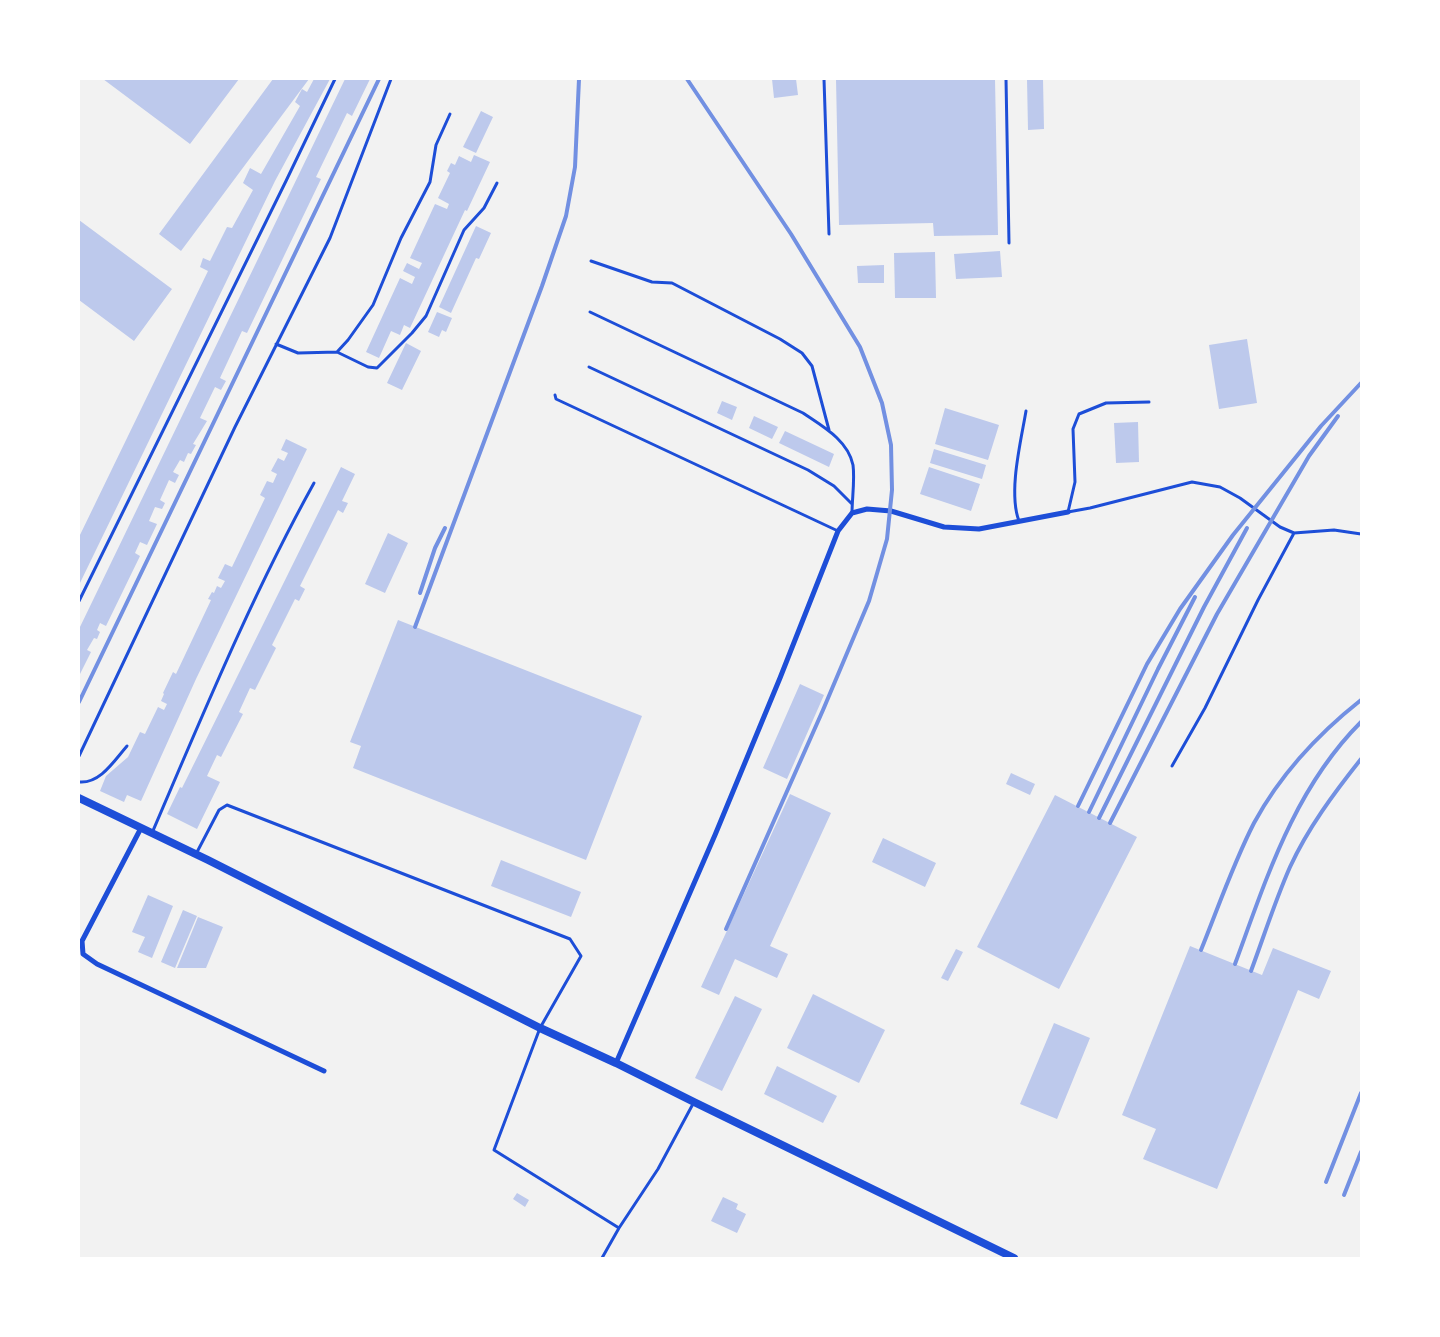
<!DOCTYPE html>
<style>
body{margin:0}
#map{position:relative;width:1440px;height:1337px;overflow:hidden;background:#f2f2f2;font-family:Helvetica,sans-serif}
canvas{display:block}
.frame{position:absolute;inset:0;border:80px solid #fff;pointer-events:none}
</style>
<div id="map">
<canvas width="1440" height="1337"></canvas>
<div class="frame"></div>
</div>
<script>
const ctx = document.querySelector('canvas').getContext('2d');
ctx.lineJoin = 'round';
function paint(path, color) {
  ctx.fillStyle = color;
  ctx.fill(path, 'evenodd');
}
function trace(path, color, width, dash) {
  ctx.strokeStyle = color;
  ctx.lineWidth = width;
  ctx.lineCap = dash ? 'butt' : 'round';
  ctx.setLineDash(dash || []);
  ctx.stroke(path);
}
const building = new Path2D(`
 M103 79H239L190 144Z
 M273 79H309L181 251 159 234Z
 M314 79H330L275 181 79 585V537L208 271 200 267 203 258 210 261 227 227 232 228 253 190 243 183 250 168 261 174 300 106 295 102 302 89 307 92Z
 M345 79H370L352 116 347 113 316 177 321 179 247 333 242 331 220 378 226 381 221 390 215 387 200 418 207 421 193 444 196 445 191 454 188 453 184 462 180 460 173 472 179 475 175 483 169 480 160 500 165 503 162 509 155 507 149 521 157 524 147 545 140 542 135 553 140 556 106 626 100 623 97 630 100 632 97 639 94 638 87 650 91 652 79 676V629Z
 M772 79H796L798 95 774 98Z
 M836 79H995L998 235 934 236 933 223 839 225Z
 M1027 79H1043L1044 129 1028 130Z
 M481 111 493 117 476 153 463 147Z
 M474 155 490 162 467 211 465 210 410 328 404 325 400 335 391 331 379 358 366 352 400 278 412 284 415 277 403 271 407 263 419 269 422 263 410 258 435 204 447 209 449 204 438 198 450 173 447 171 451 163 455 165 459 156 471 162Z
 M79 220 172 289 134 341 79 300Z
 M476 226 491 233 479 259 476 258 451 313 439 307Z
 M1000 251 1002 277 956 279 954 254Z
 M935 252 936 298H895L894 253Z
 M884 265V283H858L857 266Z
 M437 312 452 318 446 332 442 330 439 337 428 332Z
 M1247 339 1257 403 1219 409 1209 345Z
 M406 343 421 351 402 390 387 383Z
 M722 401 737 407 732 420 717 413Z
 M945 408 999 425 988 460 935 444Z
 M754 416 778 427 772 439 749 428Z
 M1138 422 1139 462 1116 463 1114 423Z
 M785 431 834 454 829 467 779 443Z
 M286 439 307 449 196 679 141 801 127 795 124 802 100 791 106 776 128 757 140 732 145 734 158 707 164 710 167 704 161 701 164 694 163 693 173 672 176 674 211 600 208 599 212 592 214 593 217 586 221 588 225 581 218 578 225 564 232 567 265 498 260 495 267 481 273 483 277 474 271 471 278 458 284 461 288 453 281 450Z
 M934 449 986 465 982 479 930 463Z
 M341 467 355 474 342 501 348 503 343 513 338 510 300 586 305 589 299 601 295 599 272 645 276 648 255 690 250 688 239 712 243 714 221 757 217 755 207 776 220 782 197 829 167 814 180 787 182 788Z
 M929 467 980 484 971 511 920 494Z
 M388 533 408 543 385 593 365 584Z
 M398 620 642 716 586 860 353 768 361 746 350 742Z
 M800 684 824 695 787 779 763 768Z
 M1011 773 1035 784 1030 795 1006 784Z
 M790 794 831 813 770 946 788 954 777 978 735 959 719 995 701 987Z
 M1055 795 1137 837 1059 989 977 947Z
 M883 838 936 863 925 887 872 862Z
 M501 860 581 892 571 917 491 886Z
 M148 895 173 906 152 958 138 952 145 937 132 932Z
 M183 910 197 916 175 968 161 962Z
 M198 917 223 927 206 968H177Z
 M1190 946 1262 975 1273 948 1331 971 1319 999 1298 990 1217 1189 1143 1159 1156 1129 1122 1115Z
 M956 949 963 952 948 981 941 978Z
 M813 994 885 1030 859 1083 787 1048Z
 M735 996 762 1009 722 1091 695 1078Z
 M1054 1023 1090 1038 1057 1119 1020 1104Z
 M777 1066 837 1096 823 1123 764 1094Z
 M517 1193 529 1200 525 1207 513 1199Z
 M723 1197 738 1204 736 1209 746 1214 737 1233 711 1221Z`);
const service = new Path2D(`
 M824 79 829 234
 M1006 79 1009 243
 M591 261 652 282 672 283 780 339 802 353 812 366 829 430
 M590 312 803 413C822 426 848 440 853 465 855 479 852 499 852 513
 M276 344 298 353 337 352 348 340 373 305 401 238 430 182 436 145 450 114
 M337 352 368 367 377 368 412 333 426 316 464 230 484 208 497 183
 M589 367 808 470 834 486 852 504
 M555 395 556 399 838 531
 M1149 402 1106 403 1079 414 1073 429 1075 482 1068 512 1090 508 1192 482 1220 487 1240 498 1280 527 1294 533 1334 530 1361 534
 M1019 521C1008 492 1021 441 1026 411
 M79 601 286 181 335 79
 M79 756 235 427 330 238 391 79
 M1172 766 1205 708 1258 600 1294 533
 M79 782C100 784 114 761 127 746
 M152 833C203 714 252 595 314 483
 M196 854 219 810 227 805 570 939 581 956 540 1028 494 1150 619 1228
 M602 1258 619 1228 658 1169 694 1102`);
const minor = new Path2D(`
 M141 828 82 941 83 954 97 964 324 1071
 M616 1063 715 835 780 678 838 531 852 513 867 509 891 511 944 527 979 529 1068 512`);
const tertiary = new Path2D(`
 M79 798 208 860 540 1028 616 1063 694 1102 1014 1258`);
const rail = new Path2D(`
 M687 79 791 234 860 347 882 403 891 445 892 490 887 539 869 601 823 710 726 929
 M420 593 435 548 445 528
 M415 627 542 286 566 216 575 167 579 79
 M79 702 379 79
 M1078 806 1147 664 1180 609 1233 535 1321 426 1361 383
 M1089 812 1158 669 1195 597
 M1099 818 1204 607 1247 528
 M1110 823 1217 614 1309 456 1338 416
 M1201 950C1218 908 1233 864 1254 823 1280 775 1318 734 1361 700
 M1235 964C1267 877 1294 789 1361 722
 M1251 971C1264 936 1275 901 1290 867 1308 828 1334 793 1361 759
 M1326 1182 1361 1093
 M1344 1195 1361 1152`);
paint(building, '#bdc9ec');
trace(service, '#1d4ed8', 3);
trace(minor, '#1d4ed8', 5);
trace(tertiary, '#1d4ed8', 8);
trace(rail, '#7290e2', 4);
</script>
